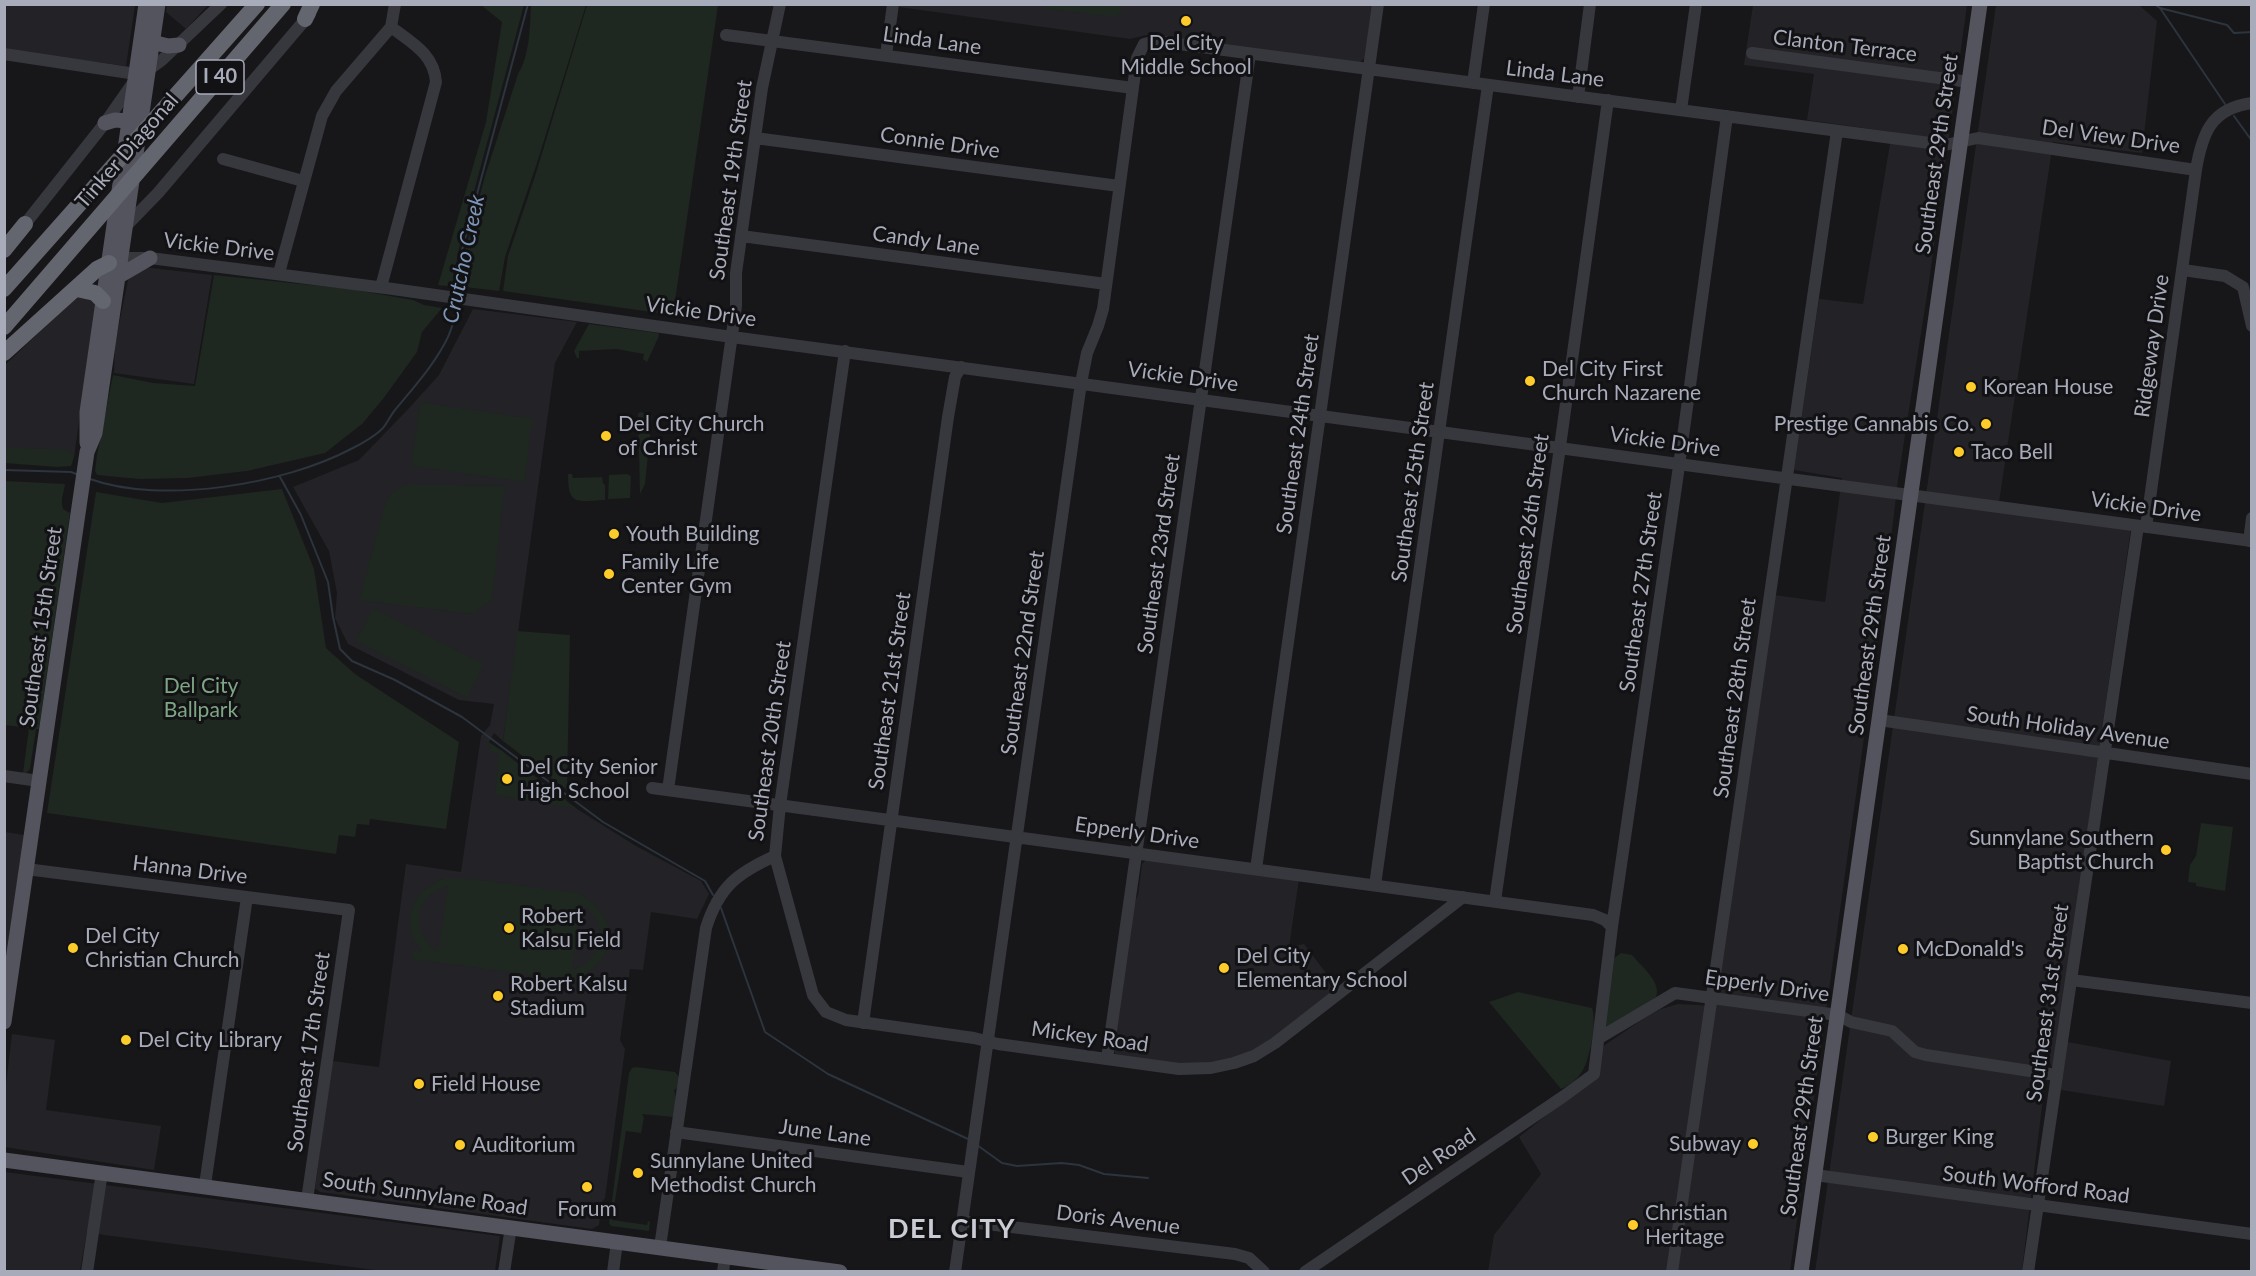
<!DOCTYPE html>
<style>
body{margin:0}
#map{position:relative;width:2256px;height:1276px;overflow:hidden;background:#171719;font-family:Lato,sans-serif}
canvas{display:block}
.frame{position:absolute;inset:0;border:6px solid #a8abba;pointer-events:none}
</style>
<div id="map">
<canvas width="2256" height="1276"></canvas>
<div class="frame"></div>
</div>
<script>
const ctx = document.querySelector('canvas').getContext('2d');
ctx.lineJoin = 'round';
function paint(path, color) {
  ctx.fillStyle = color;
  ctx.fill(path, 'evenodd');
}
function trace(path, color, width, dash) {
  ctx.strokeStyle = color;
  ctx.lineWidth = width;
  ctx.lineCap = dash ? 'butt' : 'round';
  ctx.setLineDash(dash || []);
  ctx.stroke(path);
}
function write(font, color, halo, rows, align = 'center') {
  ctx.font = font + ' Lato,sans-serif';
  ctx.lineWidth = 6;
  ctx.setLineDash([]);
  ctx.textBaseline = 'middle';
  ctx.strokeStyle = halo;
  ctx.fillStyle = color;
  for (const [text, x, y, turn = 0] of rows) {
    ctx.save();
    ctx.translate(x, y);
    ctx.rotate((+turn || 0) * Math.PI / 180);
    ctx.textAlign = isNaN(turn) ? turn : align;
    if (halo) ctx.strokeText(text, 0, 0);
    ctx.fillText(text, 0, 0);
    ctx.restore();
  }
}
const built = new Path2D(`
 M899 4 1373 5 1365 58 1358 64 1146 35 1130 39 899 7Z
 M5 5H135L126 66 5 50Z
 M167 5H208L186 29 166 12Z
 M1753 5H1967L1929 282 1898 480 1888 564 1790 1271 1488 1272 1494 1235 1541 1174 1519 1137 1598 1074 1602 1047 1646 1017 1661 1009 1678 1004 1715 1006 1774 595 1825 602 1842 478 1794 470 1819 299 1863 304 1892 132 1807 120 1814 74 1744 65Z
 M1996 5H2139L2157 21 2142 153 2053 142 1998 509 2131 528 2057 1040 2171 1061 2164 1106 2061 1090 2048 1057 2022 1270 2028 1271 1815 1272Z
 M143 267 212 275 194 384 114 373 115 344 128 280 131 273Z
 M79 294 97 296 74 457 5 450V365Z
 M473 309 577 322 555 363 503 741 494 733 489 742 577 809 636 846 701 881 709 894 697 919 651 912 643 970 630 969 620 1040 625 1049 605 1198 602 1202 599 1225 592 1229 320 1192 315 1188 332 1061 379 1067 406 864 461 872 481 736 490 725 494 704 459 700 348 644 335 618 337 593 329 551 293 487 359 460 411 406 439 375Z
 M5 832 31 836 5 983Z
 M1146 860 1299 879 1289 947 1304 944 1338 989 1266 1045 1227 1062 1180 1064 1115 1054 1114 1051 1133 906 1138 895 1142 864Z
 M12 1034 55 1040 46 1110 161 1126 154 1170 5 1147V1093Z
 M5 1172 500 1236 495 1271H383L104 1235 87 1231 80 1271 5 1272Z`);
const green = new Path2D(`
 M1043 4H1122V5L1121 13 1113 17 1042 8Z
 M481 5H524L461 240 457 257 456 287 438 285 486 122 502 22Z
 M531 5H586L538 160 505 257 499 291 465 287 467 265 464 255 485 176 518 74C530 55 530 26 531 5Z
 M587 5H718L673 315 503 291 508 256 536 173Z
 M214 275 350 289 413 300 424 305 442 308 422 332 417 352 383 399 362 424 325 453 247 471 187 478 140 479 97 475 95 471 97 455 113 375 153 383 195 386Z
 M589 324 658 333 659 336 647 362 643 359 644 354 616 349 579 351V358H577L574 351Z
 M420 402 533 419 524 482 411 466Z
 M640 412 652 415 645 484 640 494 638 414Z
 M5 447 69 450 74 457 71 466 57 467 5 463Z
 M568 474H572L573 478 602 477 603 483 605 485V500C577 501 568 507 568 474Z
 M627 474 631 476 630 498 608 499 609 475Z
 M5 481 65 484C64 494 60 498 63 509L70 513 39 729H36L30 769 25 774 23 773 29 728 5 725Z
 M410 484 505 486 492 600 473 614 359 600 385 504C391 493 397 486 410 484Z
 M282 489 314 569 326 648 355 674 459 742 446 829 370 819 369 825 357 824 355 837 339 835 336 854 47 813 96 492 162 503Z
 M373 608 484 664 467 698 356 641Z
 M517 631 570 635 567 790 503 741Z
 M488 742 501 750 577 809 495 795 499 754 490 751Z
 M2201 823 2233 827 2225 891 2196 886V883L2188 882 2190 865 2196 856Z
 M446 878H466L578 893C613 912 623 948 587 973L597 976 596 984 412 959 413 951H423C395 925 414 887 446 878ZM448 886 438 952C410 931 413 896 448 886ZM580 904C611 921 604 960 572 970Z
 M1621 953 1632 955C1641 966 1662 982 1656 997L1611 1028H1605L1613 959Z
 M1518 992 1592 1008C1597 1022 1590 1058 1583 1070 1577 1080 1570 1085 1561 1089L1489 1002Z
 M636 1067 675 1072 679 1077 677 1088 674 1090 676 1098 673 1117 642 1114 644 1118 641 1133 626 1131 612 1220 647 1225 648 1221 650 1222 649 1231 611 1226 609 1223 629 1073 632 1068Z`);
const stream = new Path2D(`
 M2154 4 2160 8 2227 25 2234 33 2252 32
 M2160 8 2225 104
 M2234 116 2252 141
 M459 293 462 250 528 4
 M4 470 71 472 79 475
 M280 477 301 515 328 582 333 617 340 649 352 661 395 680 462 717 603 822 705 881 713 895
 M90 479C162 505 285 484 351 449 361 444 374 437 382 429 387 424 390 416 395 410 414 387 435 364 448 337 453 326 456 313 459 302
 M721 908 765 1032 828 1074 968 1139
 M977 1145 1002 1163 1017 1166 1062 1163 1079 1165 1104 1174 1148 1178`);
const minor = new Path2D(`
 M726 35 1133 88
 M1752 53 1969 82
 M4 54 136 74
 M886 55 893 4
 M1473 83 1484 4
 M1578 97 1590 4
 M1681 110 1696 4
 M755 138 1119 186
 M223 159 303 181
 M25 224 105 123 135 80 162 60 221 4
 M123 229 158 193 310 14
 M741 236 1106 284
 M112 262 130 258H150L393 289 732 337 2252 541
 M2183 270 2225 276 2243 287 2252 326
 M279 273 322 116 336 91 391 27 395 4
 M381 287 436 82C434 54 412 43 391 27
 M2146 527 2196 170
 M2249 541 2252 518
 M1879 720 2252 774
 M4 776 39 781
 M652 788 1593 915 1605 920 1612 927
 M668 790 736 306V273L755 138 762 88 780 4
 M775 856 813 995 826 1012 846 1020 974 1038 998 1044 1179 1069 1211 1068 1234 1063 1254 1056 1275 1043 1463 897
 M26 869 349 910 307 1200
 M1256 869 1378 4
 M1375 885 1488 85
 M1495 901 1559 454 1608 100
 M2071 980 2252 1003
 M863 1023 948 417 955 377 961 367
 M1599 1038 1675 993 1838 1015 1851 1022 1892 1031 1915 1052 1926 1055 2056 1075
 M1107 1059 1250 54
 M676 1132 968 1172
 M1815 1175 2252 1234
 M205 1185 247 897
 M962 1221 1235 1254 1249 1258 1264 1272
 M660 1247 706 928C719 887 737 873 775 856L780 805 845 351
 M87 1272 102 1172
 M504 1272 511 1227
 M613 1272 617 1242
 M723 1272 725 1256
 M955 1272 1081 383 1087 353 1098 326 1103 309 1137 58 1144 44 1156 41 1945 145 1978 138 2196 170C2202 134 2211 108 2252 103
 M1305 1272 1564 1096 1594 1074 1612 927 1678 473 1727 116
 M1672 1272 1837 131
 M2028 1272 2138 526`);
const major = new Path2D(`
 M152 42 168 46 179 45
 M105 123 115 120 128 121
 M119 276 150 258
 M87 443V412L146 4
 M4 1022 87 452 95 433 98 413 158 4
 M4 1160 840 1272
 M1801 1272 1980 4`);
const highway = new Path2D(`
 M305 19 312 4
 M4 250 25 224
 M4 289 257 4
 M77 289 95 293 103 301
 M4 327 283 4
 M4 353 97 269 109 263`);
const markers = [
 [1186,21,6,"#fecc2a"],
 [1530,381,6,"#fecc2a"],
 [1971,387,6,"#fecc2a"],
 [1986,424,6,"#fecc2a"],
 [606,436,6,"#fecc2a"],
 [1959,452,6,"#fecc2a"],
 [614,534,6,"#fecc2a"],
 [609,574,6,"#fecc2a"],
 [507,779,6,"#fecc2a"],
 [2166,850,6,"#fecc2a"],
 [509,928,6,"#fecc2a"],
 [73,948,6,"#fecc2a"],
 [1903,949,6,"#fecc2a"],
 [1224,968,6,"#fecc2a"],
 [498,996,6,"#fecc2a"],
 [126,1040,6,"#fecc2a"],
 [419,1084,6,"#fecc2a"],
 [1873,1137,6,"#fecc2a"],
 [1753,1144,6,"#fecc2a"],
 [460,1145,6,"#fecc2a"],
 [638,1173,6,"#fecc2a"],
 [587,1187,6,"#fecc2a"],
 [1633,1225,6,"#fecc2a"]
];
const shields = [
 [220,77,48]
];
const shieldNames = [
 ["I 40",220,77]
];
const streetNames = [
 ["Linda Lane",932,41,8],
 ["Clanton Terrace",1845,46,7],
 ["Linda Lane",1555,74,7],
 ["Del View Drive",2111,137,8],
 ["Connie Drive",940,143,8],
 ["Tinker Diagonal",127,151,-49],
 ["Southeast 29th Street",1937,154,-82],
 ["Southeast 19th Street",731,180,-82],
 ["Candy Lane",926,241,8],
 ["Vickie Drive",219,247,7],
 ["Vickie Drive",701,312,8],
 ["Ridgeway Drive",2152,346,-82],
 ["Vickie Drive",1183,377,8],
 ["Southeast 24th Street",1298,434,-82],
 ["Vickie Drive",1665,442,8],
 ["Southeast 25th Street",1413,482,-82],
 ["Vickie Drive",2146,507,8],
 ["Southeast 26th Street",1528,534,-82],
 ["Southeast 23rd Street",1159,554,-82],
 ["Southeast 27th Street",1641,592,-82],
 ["Southeast 15th Street",41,627,-82],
 ["Southeast 29th Street",1870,635,-82],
 ["Southeast 22nd Street",1023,653,-82],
 ["Southeast 21st Street",890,691,-82],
 ["Southeast 28th Street",1735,698,-82],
 ["South Holiday Avenue",2068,728,8],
 ["Southeast 20th Street",770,741,-82],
 ["Epperly Drive",1137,833,8],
 ["Hanna Drive",190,870,7],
 ["Epperly Drive",1767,986,8],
 ["Southeast 31st Street",2048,1003,-82],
 ["Mickey Road",1090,1037,8],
 ["Southeast 17th Street",309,1052,-82],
 ["Southeast 29th Street",1802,1116,-82],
 ["June Lane",825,1133,8],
 ["Del Road",1439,1157,-34],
 ["South Wofford Road",2036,1185,7],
 ["South Sunnylane Road",425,1194,8],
 ["Doris Avenue",1118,1220,7]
];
const poiNames = [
 ["Del City",1186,43,"center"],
 ["Middle School",1186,67,"center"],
 ["Del City First",1542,369],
 ["Church Nazarene",1542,393],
 ["Korean House",1983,387],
 ["Del City Church",618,424],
 ["of Christ",618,448],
 ["Prestige Cannabis Co.",1974,424,"right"],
 ["Taco Bell",1971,452],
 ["Youth Building",626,534],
 ["Family Life",621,562],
 ["Center Gym",621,586],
 ["Del City Senior",519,767],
 ["High School",519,791],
 ["Sunnylane Southern",2154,838,"right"],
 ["Baptist Church",2154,862,"right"],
 ["Robert",521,916],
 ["Kalsu Field",521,940],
 ["Del City",85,936],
 ["Christian Church",85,960],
 ["McDonald's",1915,949],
 ["Del City",1236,956],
 ["Elementary School",1236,980],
 ["Robert Kalsu",510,984],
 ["Stadium",510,1008],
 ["Del City Library",138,1040],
 ["Field House",431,1084],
 ["Burger King",1885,1137],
 ["Subway",1741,1144,"right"],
 ["Auditorium",472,1145],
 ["Sunnylane United",650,1161],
 ["Methodist Church",650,1185],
 ["Forum",587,1209,"center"],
 ["Christian",1645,1213],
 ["Heritage",1645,1237]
];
const parkNames = [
 ["Del City",201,686],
 ["Ballpark",201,710]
];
const waterNames = [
 ["Crutcho Creek",464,259,-78]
];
const districtNames = [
 ["DEL CITY",952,1229]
];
paint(built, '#232226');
paint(green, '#1e2720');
trace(stream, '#2c343e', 2);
trace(minor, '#37383e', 12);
trace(major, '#53545d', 15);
trace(highway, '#63656f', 16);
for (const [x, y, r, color] of markers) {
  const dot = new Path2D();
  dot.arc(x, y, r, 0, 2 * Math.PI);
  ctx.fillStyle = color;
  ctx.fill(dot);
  trace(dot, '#121214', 2);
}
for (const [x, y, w] of shields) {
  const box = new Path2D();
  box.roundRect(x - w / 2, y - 17, w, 34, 4.5);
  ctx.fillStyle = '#121214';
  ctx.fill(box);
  trace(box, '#a8abba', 1.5);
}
write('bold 20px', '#a8abba', null, shieldNames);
write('21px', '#a8abba', '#121214', streetNames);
write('21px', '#a8abba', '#121214', poiNames, 'left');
write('21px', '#7ea684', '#121214', parkNames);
write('italic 22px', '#7d96b7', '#121214', waterNames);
ctx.letterSpacing = '1.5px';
write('bold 27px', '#c9cbd5', '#121214', districtNames);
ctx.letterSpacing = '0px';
</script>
